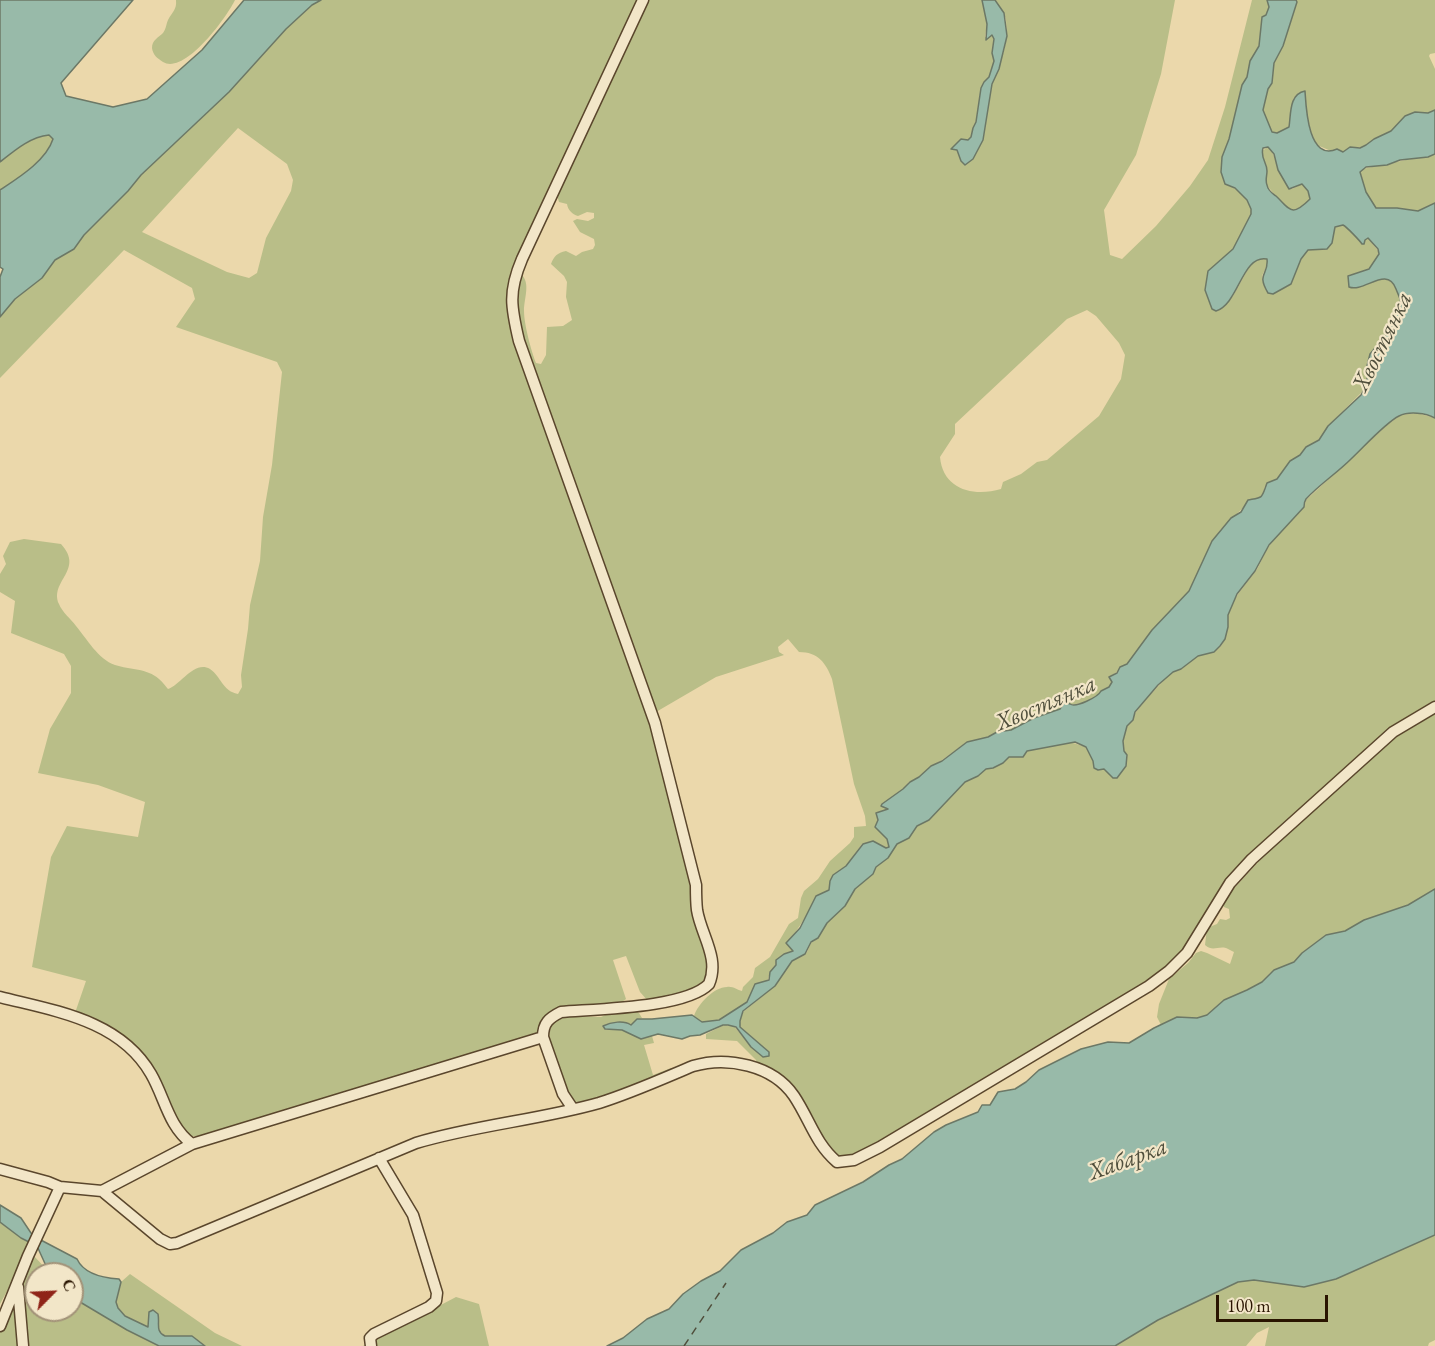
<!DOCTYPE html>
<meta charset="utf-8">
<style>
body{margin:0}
#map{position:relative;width:1435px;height:1346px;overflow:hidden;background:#ebd8ab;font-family:"EB Garamond",serif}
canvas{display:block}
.north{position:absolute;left:24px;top:1262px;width:60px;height:60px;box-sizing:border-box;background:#f2e6c8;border:2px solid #a29278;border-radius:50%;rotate:66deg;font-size:16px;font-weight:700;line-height:24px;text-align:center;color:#2a1501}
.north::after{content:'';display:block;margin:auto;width:21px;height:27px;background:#8f2418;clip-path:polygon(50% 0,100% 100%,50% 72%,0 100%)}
.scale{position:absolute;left:1216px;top:1295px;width:112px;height:27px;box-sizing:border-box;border:3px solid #2a1501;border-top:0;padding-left:8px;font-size:18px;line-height:21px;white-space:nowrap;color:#2a1501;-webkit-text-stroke:4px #f2e6c8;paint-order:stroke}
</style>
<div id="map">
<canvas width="1435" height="1346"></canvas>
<div class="north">С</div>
<div class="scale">100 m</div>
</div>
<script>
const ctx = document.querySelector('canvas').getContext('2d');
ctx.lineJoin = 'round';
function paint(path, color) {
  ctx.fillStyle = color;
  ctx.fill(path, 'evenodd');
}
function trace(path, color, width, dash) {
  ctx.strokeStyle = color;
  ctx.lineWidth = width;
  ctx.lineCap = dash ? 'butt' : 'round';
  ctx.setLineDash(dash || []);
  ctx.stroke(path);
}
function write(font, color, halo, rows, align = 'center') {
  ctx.font = font + ' "EB Garamond",serif';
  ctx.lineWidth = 4.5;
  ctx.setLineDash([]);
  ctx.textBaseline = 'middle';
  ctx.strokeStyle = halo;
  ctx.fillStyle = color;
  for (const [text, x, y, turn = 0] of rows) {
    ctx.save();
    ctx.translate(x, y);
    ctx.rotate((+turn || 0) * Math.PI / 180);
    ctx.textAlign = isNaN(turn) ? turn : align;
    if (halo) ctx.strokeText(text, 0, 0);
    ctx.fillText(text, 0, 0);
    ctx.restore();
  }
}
const green = new Path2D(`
 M176 0H235C227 17 185 75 163 62 157 58 153 55 152 48 152 40 158 38 163 33 166 29 166 25 168 20 172 12 177 10 176 0Z
 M321 0H982L987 24 985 37 992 35 994 39 992 53 994 61 989 77 981 88 976 122 973 128 971 137 968 140 961 139 952 148 957 149 961 161 978 149 983 140 992 84 1004 51 1007 36 1006 20 1004 13 995 0H1175L1161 74 1136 155 1104 210 1110 255 1122 259 1156 226 1190 186 1208 160 1225 107 1252 0H1267L1269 7 1266 15 1262 17 1259 46 1250 61 1247 77 1242 85 1229 139 1222 157 1221 172 1229 186C1240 189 1252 202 1251 214L1233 249 1208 271 1205 290 1210 304 1223 308 1233 296 1252 262 1263 258 1267 259 1268 263 1262 276 1266 289C1275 289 1283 291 1291 284L1301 258 1308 250H1323L1332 243 1335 227 1342 225C1347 227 1359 239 1361 243L1368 238 1379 252C1375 268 1365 273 1349 275V282L1358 288 1380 278 1388 280 1395 285 1401 299V307L1390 319 1385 336 1370 354 1365 389 1328 426 1319 440 1306 447 1300 455 1290 461 1277 479 1265 486 1262 497 1245 506 1221 529 1211 543 1206 557 1189 591 1152 630 1127 664C1120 668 1117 673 1109 677L1112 682C1107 695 1083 706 1070 704L1064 698 1062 699 1063 704 1060 709 1034 718 1011 730 997 732 988 737 967 742 942 760 931 766 919 777 909 782 903 789 882 804V806L887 807V810L881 811 875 827 887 839 889 847 886 848 873 841 862 844 846 866 833 875 830 881 829 890C811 901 802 928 786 943L793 951 776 960V965L770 972 767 982 755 984C753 988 753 994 750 998 745 1008 713 1026 702 1022 699 1021 697 1018 694 1016 698 1004 714 987 727 987 733 986 737 990 742 991L743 987 753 977 755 968 770 957 789 924 798 918 801 898 804 891 818 879 830 861 850 843 854 837V827L866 826 865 816 854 784 832 679C826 663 818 652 799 652L788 639 778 647 779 652 784 655 716 677 656 712 653 725 709 962C709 966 709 972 708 976 701 996 666 997 648 1001L640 992 626 956 613 960 626 999 622 1002 557 1009 544 1018 538 1034 202 1136H191L184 1131 139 1054 75 1013 86 981 32 967 51 857 67 826 138 837 145 802 98 785 38 773 50 729 71 693V666L64 654 11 633 15 601 0 592V574L6 564 3 556 10 542 24 539 61 544C85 570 49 581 59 604 62 612 71 619 76 626 87 639 98 659 115 665 130 670 147 668 159 679 163 682 165 686 168 689 181 685 194 660 210 669 221 676 222 691 238 694L242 687 241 675 248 629 250 605 260 561 263 517 272 465 282 372 277 362 176 327 195 299 192 288 124 250 0 378V317L3 311 15 299 42 278 55 260 74 249 84 234 128 191 141 175 229 92 286 29 312 5ZM238 128 287 164 293 180 291 191 266 238 257 273 249 278 227 272 142 232ZM557 195 559 202 567 204C568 210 572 214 578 216L587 212 594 213V218L588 221 577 219 573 221 580 232 594 239 595 245 593 249 582 252 576 256 566 251C557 253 554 256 551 264L564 276 567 282 566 297 572 320 563 326 547 327 546 355 541 364 536 363C531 350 524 324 524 311 524 298 531 283 521 274ZM1087 310 1096 316 1119 343 1125 355 1121 379 1099 416 1047 460 1037 462 1021 474 1003 482 1001 489C974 497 943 490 940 457L955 434V424L1067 319Z
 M1296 0H1435V53L1430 54 1429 56 1435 69V111L1425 114 1415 112 1405 116 1391 131 1363 147H1355L1343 152 1331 151 1317 145 1313 140 1306 112 1305 97H1294L1289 127 1277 133 1272 132 1263 110 1268 89 1272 83 1274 63 1283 46Z
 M49 135 53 139C46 161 19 178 0 190V162C15 150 30 137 49 135Z
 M1268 147C1275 155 1275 160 1278 169 1281 177 1287 183 1292 189L1302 184 1308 191 1310 199 1303 206 1294 210 1284 207 1266 184 1267 173 1262 159V151Z
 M1435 154V203L1418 211 1397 208H1376L1366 192 1360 171 1362 169Z
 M1417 413 1435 418V703L1250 857 1200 930 1168 970 854 1158H837L825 1149 803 1105 757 1064 756 1060 737 1041 706 1039V1034L724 1025 734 1026 751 1047 763 1057 768 1051 740 1027V1021L743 1012 775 986 792 961 807 952 811 943 818 938 827 923 845 906 855 889 873 874 876 867 887 858 897 844 909 838 917 826 927 821 965 782 978 776 986 769 1003 763 1009 757 1023 756 1026 751 1070 742 1086 747 1098 770 1103 768 1117 778 1126 766 1127 755C1107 735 1157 688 1170 674 1174 670 1179 671 1183 668 1189 664 1193 657 1201 654 1205 653 1211 653 1215 651 1232 641 1223 621 1231 606 1238 592 1248 582 1257 569 1262 561 1264 552 1270 545 1280 531 1293 521 1304 507L1306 500 1387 425 1401 415Z
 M1435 709V889L1408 905 1364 920 1345 931 1326 935 1302 953 1294 962 1270 973 1262 982 1247 990 1224 1000 1207 1015 1197 1018 1177 1017 1161 1025 1157 1017 1159 1004 1169 979 1188 963 1196 953 1201 951 1207 953 1230 964 1234 952C1231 951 1229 949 1226 948 1217 946 1213 952 1205 945L1207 928 1217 924 1220 919 1226 920 1230 918 1229 909 1224 907 1222 902 1226 897 1273 846 1376 750Z
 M634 1010 639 1013 642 1018 637 1019 633 1025 625 1022 603 1026 606 1030H622L641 1039 652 1036 654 1043 644 1045 653 1075 671 1068 674 1071 583 1105 575 1103 569 1098 549 1039 551 1023 555 1017 573 1016 601 1017 610 1013Z
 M0 1222 21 1238 29 1240 12 1282 0 1304Z
 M1435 1235V1340L1429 1343 1428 1346H1265L1269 1327 1257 1333 1246 1346H1115L1158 1320 1238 1282 1254 1280 1304 1287 1336 1279Z
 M33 1255 51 1274H36V1310H72V1296L127 1330 159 1346H23L20 1280Z
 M130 1274 215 1333 242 1346H205L192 1336H165L158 1329 159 1318 148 1315V1327L125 1316 118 1308 116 1302 121 1282Z
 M13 1292 20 1346H0V1324Z
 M456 1297 479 1304 489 1346H363Z`);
const water = new Path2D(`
 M0 0H133L61 83 66 96 113 107 147 99 202 50 244 0H321L312 5 286 29 229 92 141 175 128 191 84 235 74 249 55 260 42 278 15 299 0 317V277L3 269 0 267V190C18 178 46 161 53 139L49 135C30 137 15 150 0 162Z
 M982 0H995L1004 13 1007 36 999 69 992 84 983 140 973 159 965 165 961 161 957 150 951 149 961 139 968 140 971 137 973 128 976 122 981 88 984 82 989 77 994 61 992 53 994 39 992 35 986 40 987 24Z
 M1267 0H1296L1297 2 1283 46 1274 63 1272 83 1268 89 1263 110 1272 132 1277 133 1289 127C1291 114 1289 94 1305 91 1306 107 1308 162 1337 149L1343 152 1350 147 1360 148 1366 145 1374 139 1391 131 1405 116 1415 112 1428 113 1435 110V154L1428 157 1400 160 1387 165 1366 167 1360 172 1366 192 1376 208H1397L1418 211 1435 203V418C1426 413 1409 411 1399 416 1385 423 1363 448 1351 459 1337 473 1320 484 1306 499 1304 502 1304 503 1304 507L1269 545 1255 571 1237 594 1228 615V627L1225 639 1220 646 1214 652 1198 656 1181 669 1173 672 1158 685 1135 712 1133 720 1127 726 1123 741 1124 751 1127 755 1126 766 1117 778H1113L1104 769 1098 770 1094 768 1093 761 1086 747 1075 742 1027 751 1023 757H1009L1003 763 993 768 986 769 978 776 965 782 929 820 917 826 909 838 897 844 888 858 876 867 873 874 855 889 845 906 827 923 818 938 811 942 805 954 792 961 775 986 743 1011 740 1021V1027L769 1052V1056L763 1057 751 1047 736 1027 728 1025H723L700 1035 690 1036 682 1039 658 1034 641 1039 622 1030 605 1029 603 1026C611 1022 624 1020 631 1025L637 1019H652L692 1015 702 1022 719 1020 747 1002 755 984 769 980 770 972 776 965V960L784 954 793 951 786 943 800 928 816 896 829 890 830 881 833 875 846 866 863 844 873 841 886 848 889 847 887 839 875 827 878 820 876 813 888 809 881 806 882 804 903 789 910 782 919 777 931 766 942 761 967 742 988 737 997 732 1011 730 1034 718 1060 709 1063 704 1062 698C1065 700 1067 703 1070 704 1076 708 1098 697 1101 691L1109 687 1112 682 1109 677 1117 673 1120 667 1127 664 1152 630 1189 591 1212 541 1231 518 1241 512 1248 500C1264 497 1261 499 1267 483L1277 479 1290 461 1300 455 1306 447 1319 440 1328 426 1361 395 1367 384V366L1370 354 1385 336 1394 312 1400 308C1402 300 1399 297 1396 289 1387 265 1364 293 1349 287L1348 276 1369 269 1379 254 1378 249 1368 238 1365 240 1364 244H1362C1360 241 1347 227 1343 225L1335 227 1332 243 1327 249 1308 250 1301 259 1291 284 1273 294 1268 293C1256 273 1269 275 1267 259 1242 254 1239 304 1216 311L1212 309 1205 290 1208 271 1233 249 1251 214V209L1247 200 1235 188 1225 184 1221 172 1222 157 1229 139 1242 85 1247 77 1250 61 1259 46 1262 17 1266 15 1269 7ZM1268 147 1274 154 1278 170 1289 189 1302 184 1308 191 1310 199C1291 218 1290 209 1276 196 1272 193 1268 191 1267 185 1265 180 1267 176 1267 171 1267 162 1260 158 1263 148Z
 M1435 889V1235L1336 1279 1304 1287 1254 1280 1238 1282 1158 1320 1115 1346H607L623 1338 647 1319 669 1309 683 1294 701 1281 720 1271 741 1250 773 1233 787 1222 807 1215 815 1205 863 1182 889 1165 902 1159 934 1132 946 1125 978 1112 982 1105H990L998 1092 1015 1089 1026 1082 1039 1070 1081 1049 1108 1042 1129 1043 1154 1028 1177 1017 1197 1018 1207 1015 1224 1000 1247 990 1262 982 1274 970 1294 962 1302 953 1326 935 1345 931 1364 920 1408 905Z
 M0 1205 21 1218 31 1233 37 1238 77 1259C84 1274 103 1278 119 1279L121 1282 116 1302 118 1308 125 1316 148 1327 149 1312 153 1310 158 1314C160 1324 155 1331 165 1336H192L205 1346H159L127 1330 75 1299 72 1296V1274H51L47 1268 37 1246 21 1238 0 1222Z`);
const ferry = new Path2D(`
 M684 1346 726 1283`);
const minor = new Path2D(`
 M0 997C55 1011 120 1020 151 1074 165 1098 168 1126 192 1144
 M543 1037 563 1094 573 1109
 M0 1169 48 1182 60 1187 102 1191 192 1144 543 1037C543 1023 549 1018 561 1012 596 1009 686 1008 709 984 720 958 701 935 697 910 696 902 696 893 696 885L655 723 519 341C511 307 508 292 522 259L643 0
 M102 1191 160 1239 170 1244 177 1243 416 1143C476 1125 539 1120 599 1103 631 1093 662 1079 693 1066 727 1056 773 1065 794 1096 810 1120 815 1143 837 1162L854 1160 880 1147 1149 986 1169 971 1187 953 1230 883 1252 859 1393 732 1435 707
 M18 1287 23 1346
 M0 1326 28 1256 60 1187
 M371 1346 370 1338 374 1334 429 1307 436 1301 437 1293 413 1215 379 1158`);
const waterNames = [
 ["Хвостянка",1383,342,-64],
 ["Хвостянка",1046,704,-23],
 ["Хабарка",1128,1160,-20]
];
paint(green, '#b9be88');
paint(water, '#98baa9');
trace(water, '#6c7866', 1.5);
trace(ferry, '#504f3c', 1.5, [8, 6]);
trace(minor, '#5a462c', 13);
trace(minor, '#f2e6c8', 10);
write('italic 24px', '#504f3c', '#f2e6c8', waterNames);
</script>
